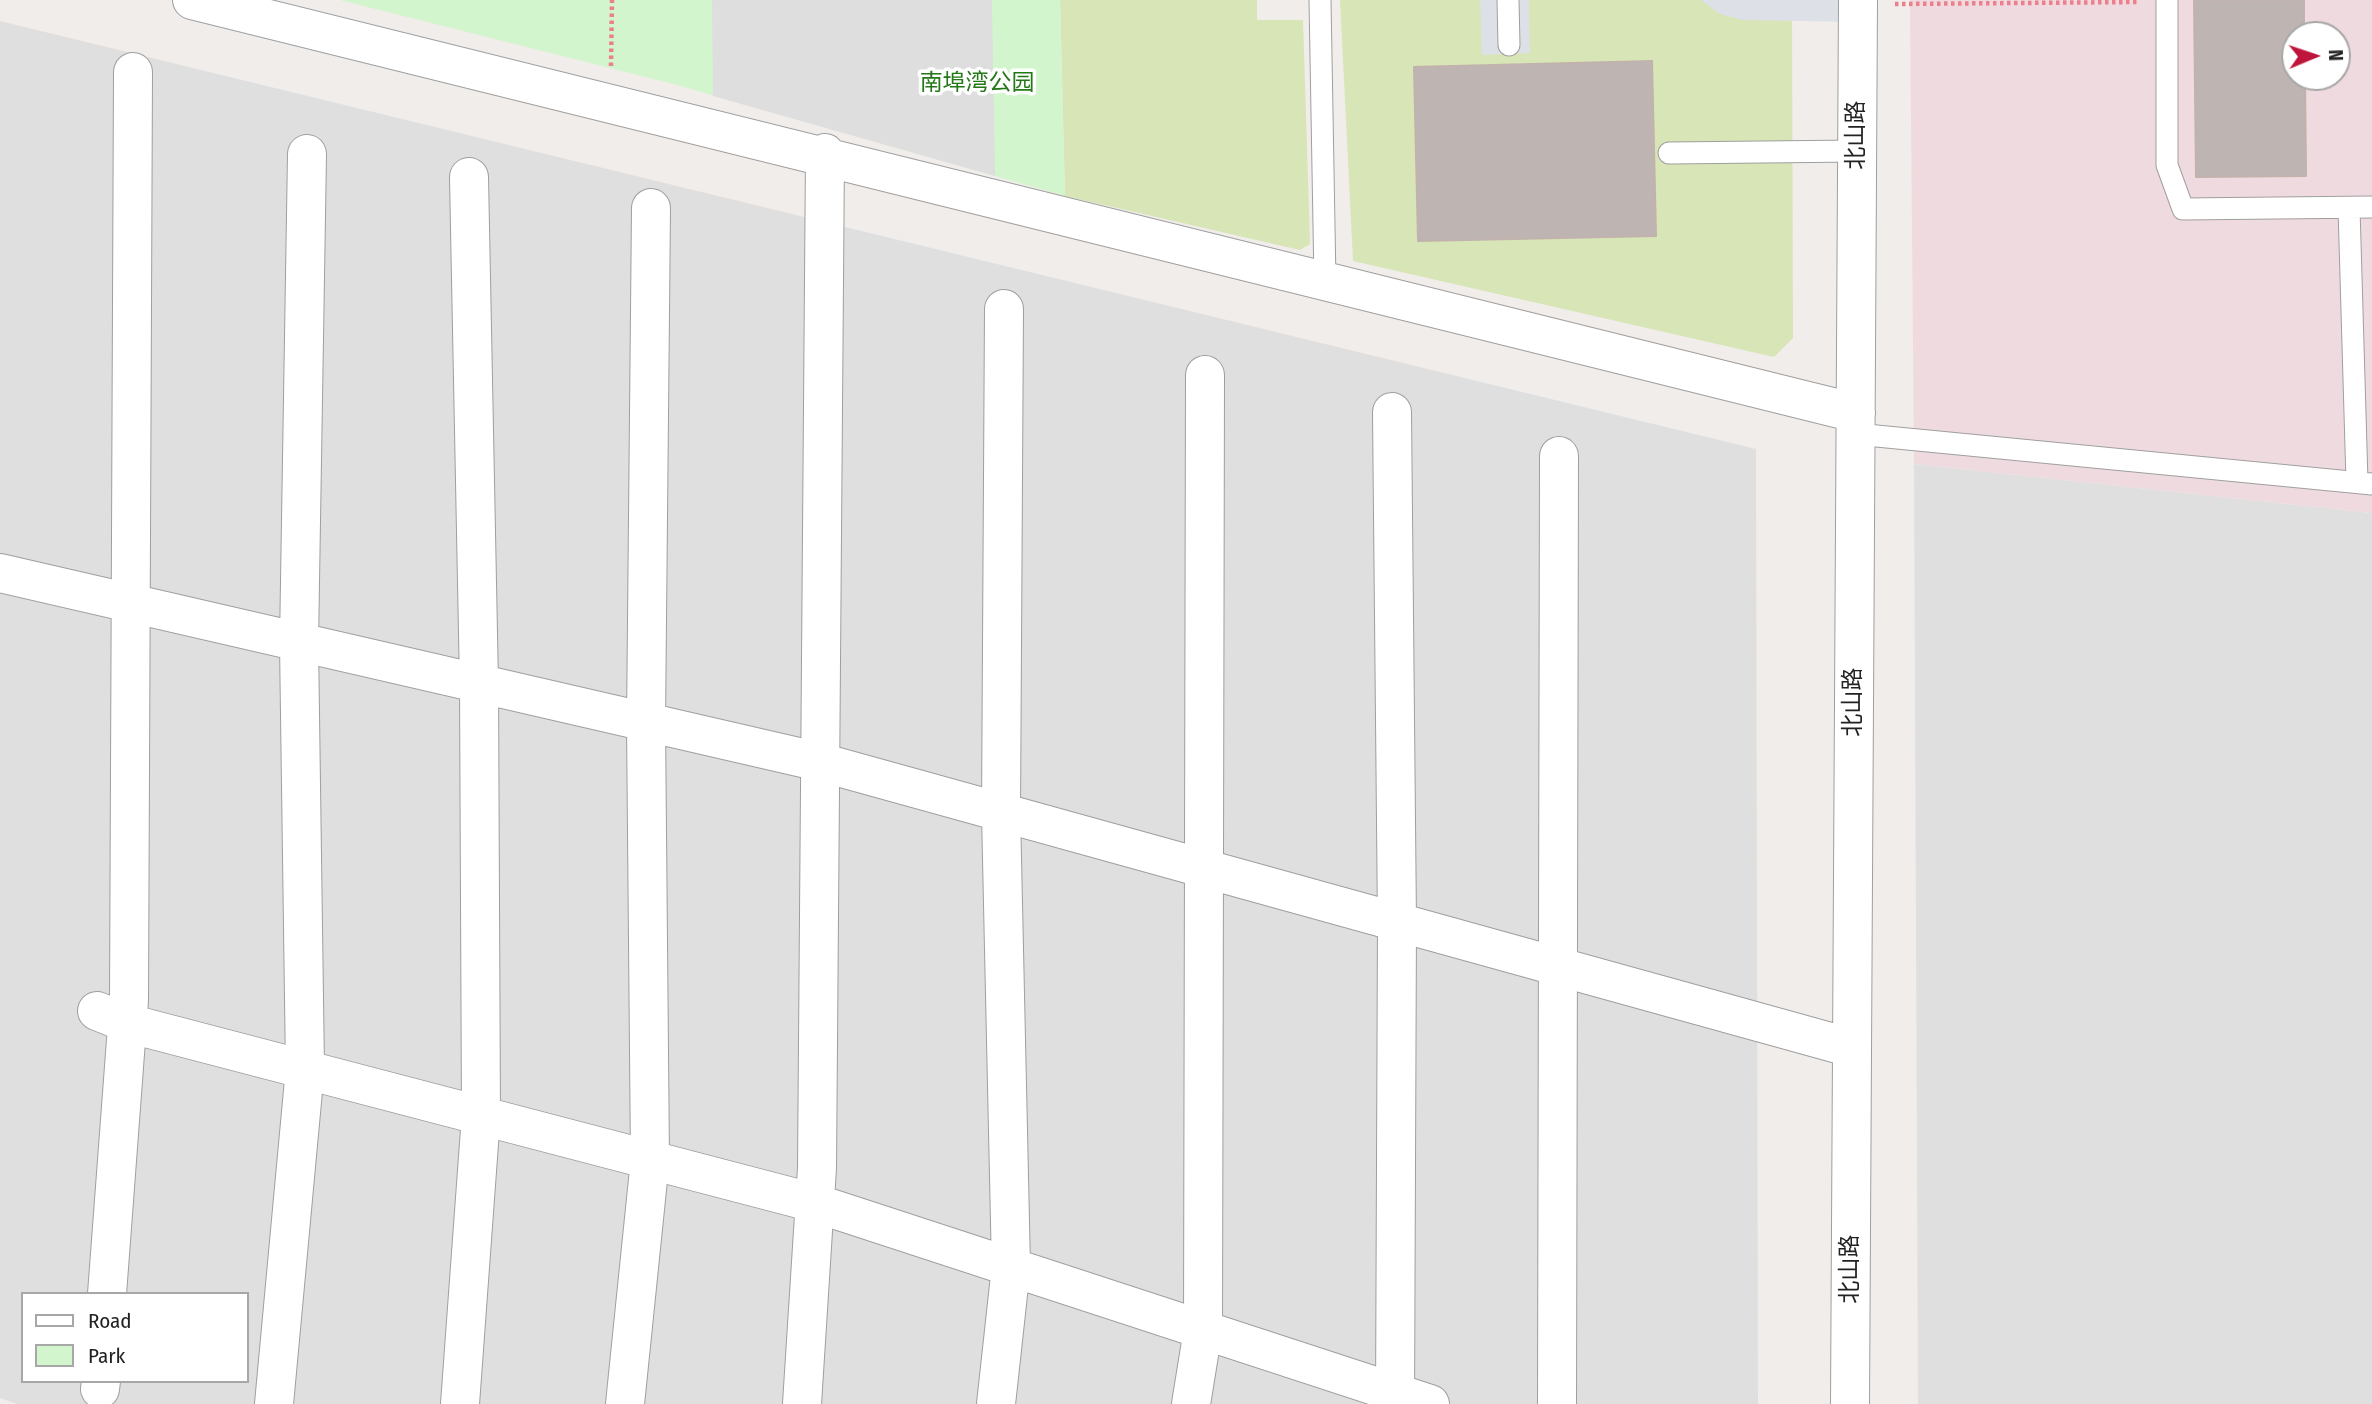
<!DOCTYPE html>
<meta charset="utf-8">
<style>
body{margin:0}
#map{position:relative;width:2372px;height:1404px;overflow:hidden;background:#f1edea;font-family:"Fira Sans Condensed",sans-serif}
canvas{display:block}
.legend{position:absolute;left:21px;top:1292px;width:228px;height:91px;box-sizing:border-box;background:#fff;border:2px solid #a7a7a7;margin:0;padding:9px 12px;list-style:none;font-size:21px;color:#222}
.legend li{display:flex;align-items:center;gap:14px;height:35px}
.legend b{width:35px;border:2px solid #a7a7a7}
.north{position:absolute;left:2281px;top:21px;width:70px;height:70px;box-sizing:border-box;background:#fff;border:2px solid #a7a7a7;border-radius:50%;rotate:88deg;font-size:19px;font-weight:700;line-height:28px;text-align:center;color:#222}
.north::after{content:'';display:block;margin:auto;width:24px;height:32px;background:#bf153b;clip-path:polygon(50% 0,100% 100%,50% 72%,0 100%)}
</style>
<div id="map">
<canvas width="2372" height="1404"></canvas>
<ul class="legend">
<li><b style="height:9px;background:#fff"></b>Road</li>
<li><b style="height:19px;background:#d3f5cd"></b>Park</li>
</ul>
<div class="north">N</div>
</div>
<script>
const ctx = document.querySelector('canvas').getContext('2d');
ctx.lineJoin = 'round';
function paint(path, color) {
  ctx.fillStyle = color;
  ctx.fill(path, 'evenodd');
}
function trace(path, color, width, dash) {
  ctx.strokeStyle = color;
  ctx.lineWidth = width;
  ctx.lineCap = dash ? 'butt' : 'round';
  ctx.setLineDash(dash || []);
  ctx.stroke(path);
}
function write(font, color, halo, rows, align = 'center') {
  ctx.font = font + ' "Fira Sans Condensed","Noto Sans SC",sans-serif';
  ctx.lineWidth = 7;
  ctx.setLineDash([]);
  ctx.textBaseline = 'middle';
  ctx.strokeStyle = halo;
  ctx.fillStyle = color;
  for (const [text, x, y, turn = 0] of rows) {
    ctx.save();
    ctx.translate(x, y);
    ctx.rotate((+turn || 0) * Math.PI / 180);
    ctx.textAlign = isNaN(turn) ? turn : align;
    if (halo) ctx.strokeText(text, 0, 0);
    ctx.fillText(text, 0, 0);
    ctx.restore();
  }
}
const residential = new Path2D(`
 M0 21 1756 449 1758 1404H17L0 1398ZM23 1294H247V1381H23Z
 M1914 464 2372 513V1404H1918Z`);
const commercial = new Path2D(`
 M1910 0H2372V513L1914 464ZM2295 35H2337V77H2295Z`);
const grass = new Path2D(`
 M1060 0H1257V20H1303L1310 244 1300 250 1065 196Z
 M1340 0H1792L1793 338 1774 357 1353 261Z`);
const park = new Path2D(`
 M340 0H1060L1065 196 677 85Z`);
const parking = new Path2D(`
 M712 0H992L995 176 713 96Z`);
const plaza = new Path2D(`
 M1480 0H1529L1530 53 1482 55Z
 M1701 0H1858L1857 22 1743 20 1720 14Z`);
const building = new Path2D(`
 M2194 0H2304V35H2295V77H2305L2306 176 2196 177Z
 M1652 61 1656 236 1418 241 1414 67Z`);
const path = new Path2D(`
 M1895 4 2138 2
 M611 66 612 0`);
const service = new Path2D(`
 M1320 0 1325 282
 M1508 0 1509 45
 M2167 0V165L2183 209 2372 207
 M1669 153 1857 151
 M2349 208 2357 482
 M1856 434 2372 484`);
const minor = new Path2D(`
 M192 0C747 134 1301 276 1856 413
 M1392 412 1397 924 1395 1404
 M0 573 820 762 1852 1048
 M97 1011 127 1023 815 1203 1430 1404
 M107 1294 129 1000 133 72
 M100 1389 101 1381
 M274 1404 305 1069 299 643 307 154
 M460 1404 481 1116 479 684 469 177
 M625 1404 650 1160 646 723 651 208
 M802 1404 817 1168 825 153
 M996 1404 1011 1267 1001 813 1004 309
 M1191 1404 1203 1330 1205 375
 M1557 1404 1559 456
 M1850 1404 1858 0`);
const parkNames = [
 ["南埠湾公园",977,84]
];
const streetNames = [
 ["北山路",1857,135,-90],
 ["北山路",1854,702,-90],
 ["北山路",1851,1269,-90]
];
paint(residential, '#e0dfdf');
paint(commercial, '#efdbdf');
paint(grass, '#d8e5b6');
paint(park, '#d3f5cd');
paint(parking, '#dedede');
paint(plaza, '#dee0e7');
paint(building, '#beb5b3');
trace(building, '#c1b2ad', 2);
trace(service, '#9f9f9f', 23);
trace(minor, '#9f9f9f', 40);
trace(path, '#ec7f8c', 4.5, [3.5, 3.5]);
trace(service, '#fff', 21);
trace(minor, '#fff', 38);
write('23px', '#257818', '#fff', parkNames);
write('23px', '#222', '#fff', streetNames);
</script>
